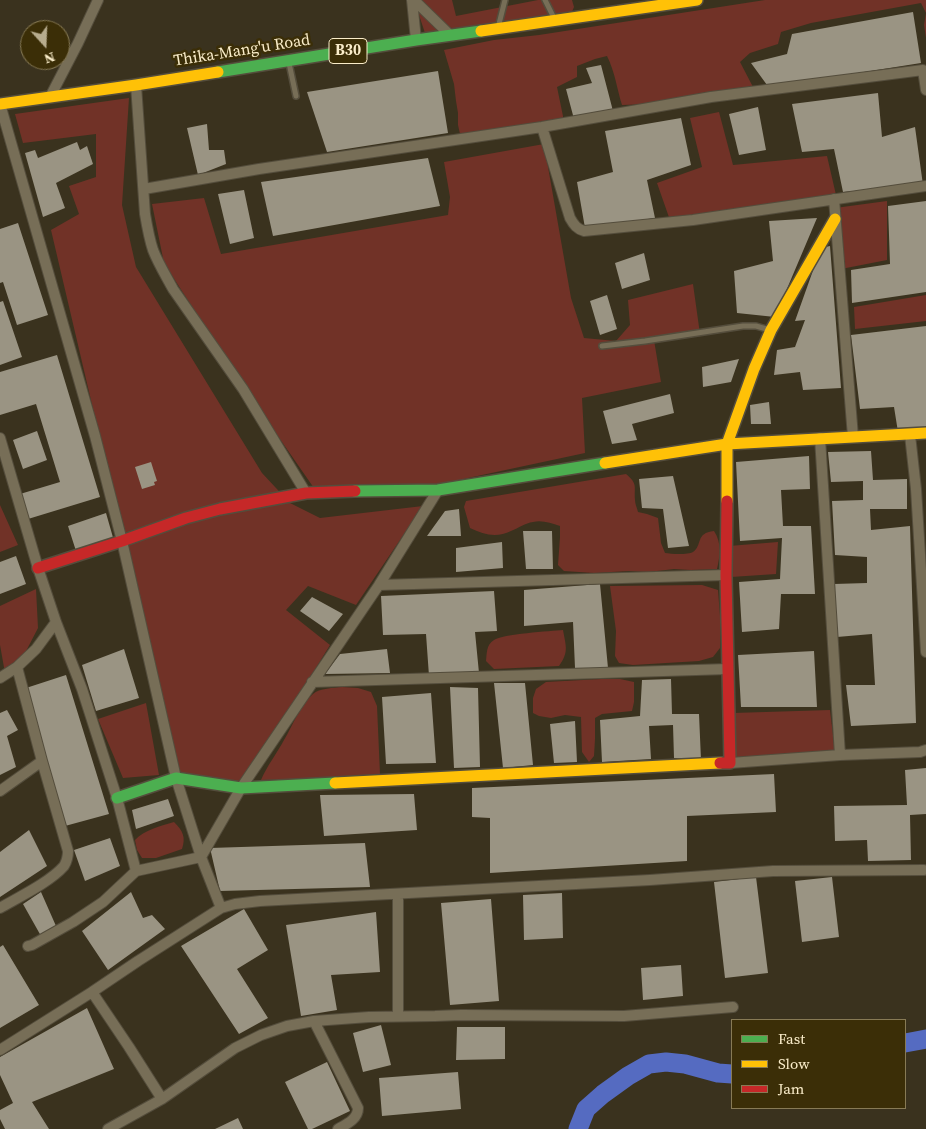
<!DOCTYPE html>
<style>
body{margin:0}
#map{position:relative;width:926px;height:1129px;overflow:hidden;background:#3a321e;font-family:"Source Serif 4",serif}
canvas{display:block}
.legend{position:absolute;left:731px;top:1019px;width:175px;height:90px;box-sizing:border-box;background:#3b2e07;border:1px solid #877a55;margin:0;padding:6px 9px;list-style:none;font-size:15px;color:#faedca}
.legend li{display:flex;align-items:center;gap:10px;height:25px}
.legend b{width:25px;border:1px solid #877a55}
.north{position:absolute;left:20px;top:20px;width:50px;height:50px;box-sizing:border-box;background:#3b2e07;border:1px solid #877a55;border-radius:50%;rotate:160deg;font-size:14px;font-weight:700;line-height:20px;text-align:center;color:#faedca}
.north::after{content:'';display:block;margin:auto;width:18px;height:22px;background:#b7ac8e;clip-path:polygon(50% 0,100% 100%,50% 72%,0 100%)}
</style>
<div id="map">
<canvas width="926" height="1129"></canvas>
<ul class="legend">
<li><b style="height:6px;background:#4caf50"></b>Fast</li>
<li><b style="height:6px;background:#ffc107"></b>Slow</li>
<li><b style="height:6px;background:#c62828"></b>Jam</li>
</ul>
<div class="north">N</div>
</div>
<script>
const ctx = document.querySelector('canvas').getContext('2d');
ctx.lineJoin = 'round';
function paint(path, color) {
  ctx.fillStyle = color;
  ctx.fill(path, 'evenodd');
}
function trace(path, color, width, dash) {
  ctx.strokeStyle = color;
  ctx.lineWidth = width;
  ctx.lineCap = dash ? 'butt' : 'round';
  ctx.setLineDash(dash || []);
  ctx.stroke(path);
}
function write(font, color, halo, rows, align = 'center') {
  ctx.font = font + ' "Source Serif 4",serif';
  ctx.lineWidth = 5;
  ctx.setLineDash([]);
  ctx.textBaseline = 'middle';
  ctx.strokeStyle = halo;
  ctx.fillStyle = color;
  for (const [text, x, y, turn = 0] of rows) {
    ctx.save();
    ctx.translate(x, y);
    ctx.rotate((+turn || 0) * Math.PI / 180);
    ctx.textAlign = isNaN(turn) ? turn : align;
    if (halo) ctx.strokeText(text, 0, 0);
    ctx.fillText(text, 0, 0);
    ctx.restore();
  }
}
const green = new Path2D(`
 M414 0H452L456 16 538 0H572L574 7 571 14 425 33Z
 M765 0H926V47V38L924 25 926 13 921 3 811 23 781 32 778 44 750 53 740 62 753 87 650 104 622 105C617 89 615 72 607 56L595 59 577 66V77L557 87 564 121 469 136 460 134 458 125V113L456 101 454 84 444 50 494 40 539 35Z
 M129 98 122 205 136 267 262 473 290 503 320 518 423 506 356 605 308 586 286 610 330 645 245 783 180 779 51 230 79 214 69 186 96 177V134L23 143 15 114Z
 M719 112 733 165 827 156 836 195 671 223 657 183 702 167 690 118Z
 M544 144 571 298 584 338 616 341 630 325 628 300 693 284 700 334 654 340 661 382 582 398 585 453 426 487 316 491 239 380 164 263 152 204 204 198 221 254 448 215 450 197 444 162Z
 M887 201V260L841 269 835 208Z
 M926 295V321L855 329 854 307Z
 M626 474C638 484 634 486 635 500 635 504 637 508 638 512L647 514 658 518 661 543 665 553C671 554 688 555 693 552 703 545 695 533 714 531 722 543 720 556 717 569L691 570 674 569 649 572 629 571 594 573 564 571 558 565 560 537V526C551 523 542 520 533 522 525 523 519 528 511 531 497 538 484 535 470 528L464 507 466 501Z
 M0 505 18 545 0 552Z
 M778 542 776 574 731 577 729 546Z
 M702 585 718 590 720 616V648L713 657 699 661 633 665 619 663 615 656 616 631 610 586Z
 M36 589 38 628 23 657 5 673 0 645V606Z
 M563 630C566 647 569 652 559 666L494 669 486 661C487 653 486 645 494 640 502 634 551 631 563 630Z
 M601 679H620L634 682V702L632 711 602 714 595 718V739L594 756 589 762 582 752 581 717 565 715 551 718 539 716 533 713V698L536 689 546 682Z
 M342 687 358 688 371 692 377 706 380 774 338 778 261 780C267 766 277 753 284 740 293 725 300 705 313 694 319 688 334 688 342 687Z
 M146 703 159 775 123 778 98 719Z
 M830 710 835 752 734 759 733 713Z
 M174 822C183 831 186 837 182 849L156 858H142L137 850 135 840C144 830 161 826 174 822Z`);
const river = new Path2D(`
 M905 1043 926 1039
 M578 1129 586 1109 603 1094 628 1076 649 1064 666 1062 685 1064 718 1073 732 1074`);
const building = new Path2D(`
 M913 12 921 63 801 82 767 85 751 63 787 54 792 34Z
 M601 65 613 111 574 119 566 89 592 83 586 68Z
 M438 71 448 133 327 152 307 92Z
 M878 93 882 137 915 127 923 185 843 192 834 149 802 152 792 104Z
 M758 107 766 150 739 155 729 114Z
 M681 118 691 165 647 180 655 218 585 228 577 182 613 172 605 131Z
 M207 124 209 150H224L226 164 198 175 187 128Z
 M77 142 80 150 87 146 93 164 56 183 65 208 43 217 25 153 35 150 38 158Z
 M428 158 440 206 273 236 261 182Z
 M244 190 254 238 230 244 218 194Z
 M926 201V292L852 303 851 270 890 264 888 206Z
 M817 218 775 317 737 313 734 271 773 261 769 221Z
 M18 223 48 315 17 325 3 282 0 283V229Z
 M830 246 841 388 803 390 800 372 774 375 777 350 795 347 805 320 795 321 821 248Z
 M644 253 650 280 622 289 615 263Z
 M607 295 617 329 600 335 590 301Z
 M3 301 22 357 0 365V302Z
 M926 326V429L898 432 894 407 860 409 851 335Z
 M57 355 100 497 28 519 20 494 60 482 36 404 0 415V372Z
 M739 359 731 382 703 387 702 367Z
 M670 394 674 413 632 424 637 440 612 444 603 411Z
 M769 402 771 424H751L750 405Z
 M37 431 47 460 23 469 13 440Z
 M871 451 873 480 907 479V509H870L871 530 910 526 916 723 851 726 846 685H875L872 634 837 637 834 584 867 583V557L835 555 832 501 863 500V481L831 482 828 452Z
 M809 456 810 489 781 490 783 526H811L815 594H781L779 629 742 632 739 582 780 579 782 538 740 541 736 462Z
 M151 462 157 481 154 482 155 485 142 489 135 467Z
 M673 476 689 546 668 548 663 509 642 508 639 479Z
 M459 509 461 536H427L445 511Z
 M106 513 114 541 76 551 68 526Z
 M523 531H552L553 569H526Z
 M502 542 503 568 456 572V548Z
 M16 556 26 584 0 594V562Z
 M600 584 608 668H575L573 622 524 626V590Z
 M494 591 497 631 475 632 479 673 429 676 426 634 383 635 381 596Z
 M312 597 343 614 329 631 300 611Z
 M124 649 139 698 96 711 82 665Z
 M387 649 390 673 325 674 340 654Z
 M814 651 817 707H741L738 655Z
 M66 675 109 814 65 826 26 688Z
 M671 679 672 714H699L701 760 674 758 673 725 649 726 651 759 602 762 600 720 640 716 642 680Z
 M494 683H525L533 765 503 768Z
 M450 687 478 688 480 767 454 768Z
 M431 693 436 763 386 764 382 697Z
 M7 710 18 730 7 736 16 767 0 775V713Z
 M575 721 577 762 554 763 550 724Z
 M926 768V814L910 815 911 860 868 861 867 840 835 841 834 806 907 805 905 770Z
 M774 774 776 812 687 816V861L490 873V818L472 817V788Z
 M414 794 417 830 324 836 320 795Z
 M168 799 174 816 136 829 132 810Z
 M29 830 47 866 0 897V852Z
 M110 838 120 866 85 881 74 850Z
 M365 843 370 887 220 891 210 848Z
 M756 877 768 973 725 978 714 882Z
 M832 877 839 937 802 942 795 881Z
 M41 892 56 926 41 936 23 904Z
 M131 892 143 918 152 915 165 929 108 970 82 931Z
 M562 893 563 938 524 940 523 895Z
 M491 899 499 1001 450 1005 441 903Z
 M244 909 268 950 237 969 268 1018 239 1034 181 946Z
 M376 912 380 972 331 975 337 1010 301 1016 286 925Z
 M3 945 39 1005 0 1028V947Z
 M681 965 683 996 643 1000 641 968Z
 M87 1008 114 1069 32 1102 49 1129H5L0 1119V1110L13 1103 0 1075V1057Z
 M381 1025 391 1065 363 1072 353 1033Z
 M457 1027H505V1059L456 1060Z
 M327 1062 350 1111 312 1129H308L285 1082Z
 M458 1072 461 1109 382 1116 379 1078Z
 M238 1118 243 1129H215Z`);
const lane = new Path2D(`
 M545 0 553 16
 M499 24 505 0
 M289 63 296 96
 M602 346 645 341 743 326H756L770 330`);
const street = new Path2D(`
 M412 0 416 40
 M414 0 450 35
 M136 85 145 214C147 226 149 238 153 250 158 263 166 276 173 289L243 389 306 493
 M50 97 78 43 98 0
 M0 104 95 436 122 541 176 778 201 857 221 908
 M542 127 570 218C574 225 577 229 584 231L693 220 926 186
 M144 189 259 169 542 127 711 97 923 70 926 90
 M834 199 853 437
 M910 435 916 489 926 652
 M0 438 38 568 56 622 82 689 117 798 136 871 103 902 73 922 32 945 28 946
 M820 438 840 755
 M379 585 726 575
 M0 678 17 667 36 649 56 622
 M312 682 728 669
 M730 763 840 755 920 752 926 750
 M0 791 42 761
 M136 871 201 857 241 788 379 585 438 490
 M398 894V1016
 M0 908C19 897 50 882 64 866 67 861 68 856 68 851L42 761 17 667
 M92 992 129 1047 162 1099
 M314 1021 358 1108C358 1119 347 1124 338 1129
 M0 1050 92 992 138 961 221 908 235 904 260 901 650 880 773 871 924 870
 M108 1129 162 1099 235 1048 261 1035 287 1026 314 1021 369 1017 435 1016 461 1015 624 1016 733 1007`);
const fast = new Path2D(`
 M218 72 416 40 481 31
 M355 491 438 490 605 463
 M117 798 176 778 241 788 335 783`);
const slow = new Path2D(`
 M481 31 697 0
 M0 104 136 85 218 72
 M605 463 727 444 754 369 771 330 835 219
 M727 501V444L926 433
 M335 783 720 763`);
const jam = new Path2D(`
 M38 568 122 541 186 518 220 509 306 493 355 491
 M720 763H730L726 575 727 501`);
const shields = [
 [348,51,38]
];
const shieldNames = [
 ["B30",348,51]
];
const streetNames = [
 ["Thika-Mang'u Road",242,51,-9]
];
paint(green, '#713227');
trace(river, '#556bc1', 19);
paint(building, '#9a9483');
trace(lane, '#544d3c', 8);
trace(street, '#544d3c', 12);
trace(fast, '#544d3c', 14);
trace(slow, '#544d3c', 14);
trace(jam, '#544d3c', 14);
trace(lane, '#776e57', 5);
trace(street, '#776e57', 10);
trace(fast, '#4caf50', 11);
trace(slow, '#ffc107', 11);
trace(jam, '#c62828', 11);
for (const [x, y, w] of shields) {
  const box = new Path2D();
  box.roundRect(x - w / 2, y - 12.5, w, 25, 4);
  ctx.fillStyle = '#3b2e07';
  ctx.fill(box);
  trace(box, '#faedca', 1);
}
write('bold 15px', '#faedca', null, shieldNames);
write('16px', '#faedca', '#3b2e07', streetNames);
</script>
